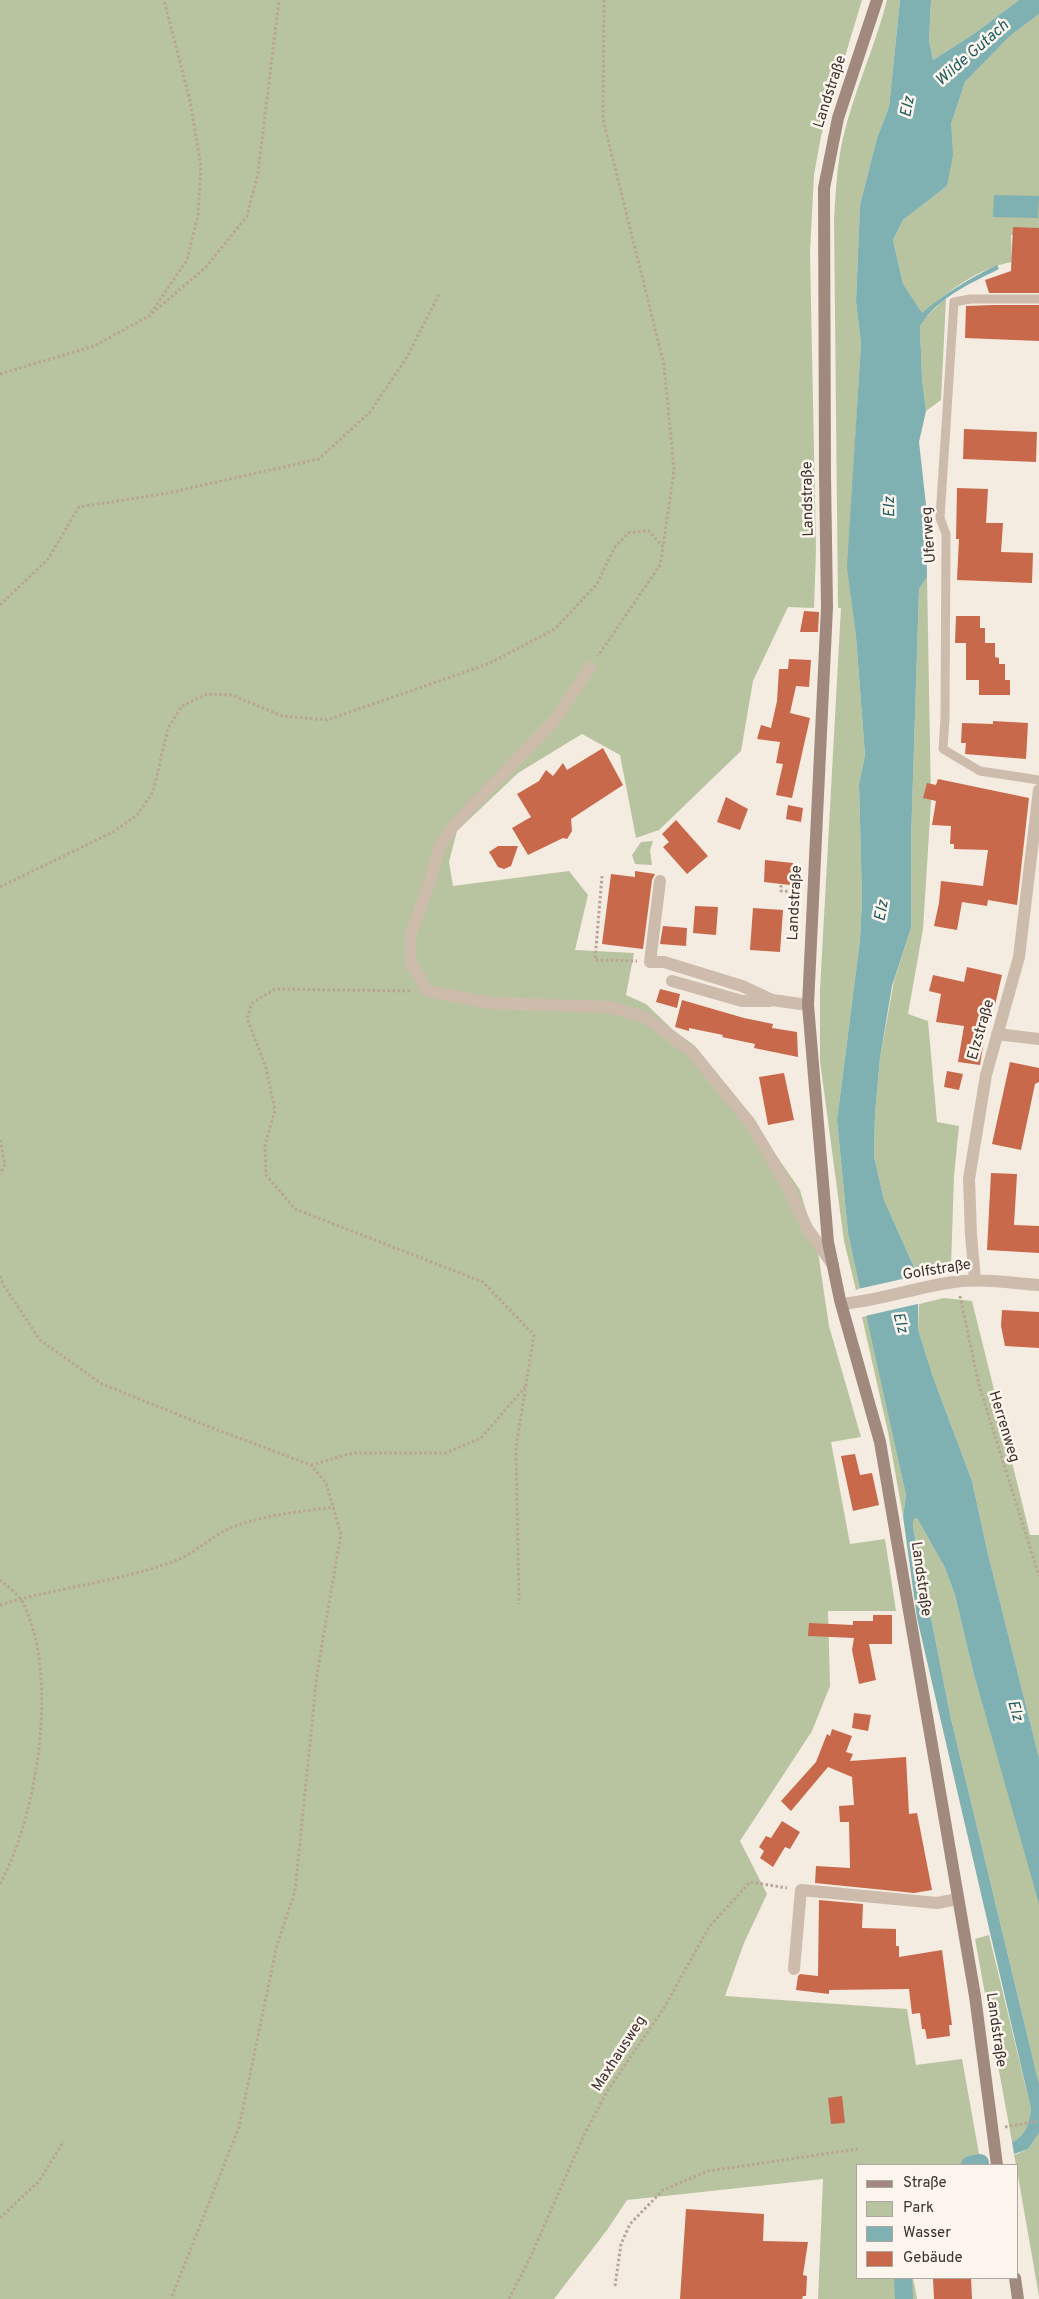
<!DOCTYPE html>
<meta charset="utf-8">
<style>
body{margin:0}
#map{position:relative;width:1039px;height:2299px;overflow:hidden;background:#f4ebe1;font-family:Overpass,sans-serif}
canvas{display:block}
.legend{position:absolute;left:856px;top:2164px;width:162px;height:115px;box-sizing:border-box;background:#fbf5ee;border:1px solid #aea6a0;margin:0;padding:6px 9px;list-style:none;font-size:15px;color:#3b302b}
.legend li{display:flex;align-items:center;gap:10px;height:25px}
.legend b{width:25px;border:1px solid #aea6a0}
</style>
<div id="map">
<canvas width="1039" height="2299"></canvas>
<ul class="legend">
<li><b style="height:6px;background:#a18a7d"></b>Straße</li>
<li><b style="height:14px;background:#b8c4a0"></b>Park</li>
<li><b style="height:14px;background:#7fb0b2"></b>Wasser</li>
<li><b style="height:14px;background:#c8694b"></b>Gebäude</li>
</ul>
</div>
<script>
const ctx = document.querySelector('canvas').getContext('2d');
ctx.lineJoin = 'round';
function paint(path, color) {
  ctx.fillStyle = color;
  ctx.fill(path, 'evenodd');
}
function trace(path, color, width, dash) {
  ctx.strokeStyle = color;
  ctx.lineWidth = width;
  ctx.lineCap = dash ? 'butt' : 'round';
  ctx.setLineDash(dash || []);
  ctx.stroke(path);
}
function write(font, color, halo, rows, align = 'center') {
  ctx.font = font + ' Overpass,sans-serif';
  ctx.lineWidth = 5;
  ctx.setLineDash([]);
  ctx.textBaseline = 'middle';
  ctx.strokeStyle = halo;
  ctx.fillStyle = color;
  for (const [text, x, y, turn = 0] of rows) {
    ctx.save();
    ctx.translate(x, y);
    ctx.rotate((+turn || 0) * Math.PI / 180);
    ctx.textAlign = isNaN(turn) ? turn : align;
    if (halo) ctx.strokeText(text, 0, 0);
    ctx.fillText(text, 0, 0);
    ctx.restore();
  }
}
const green = new Path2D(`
 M0 0H862L821 136 814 175 810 252 816 551 814 608 788 607 753 681 741 751 659 830 636 838 620 755 582 734 518 773 457 831 449 862 453 886 569 871 588 895 575 950 634 953 626 995 646 1004 672 1029 695 1046 743 1107 800 1190 818 1252 829 1326 861 1437 831 1442 850 1544 885 1539 896 1611H828L830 1686 812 1731 740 1841 767 1894 744 1943 725 1996 907 2009 916 2065 962 2059 981 2165H858V2278H913L917 2299H818L823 2179 627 2200 607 2230 554 2299H0Z
 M887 0H900L889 107 877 138 860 205 856 302 861 344 848 567 856 637 865 755 859 784 862 899 860 940 837 1120 848 1233 861 1288 856 1290 844 1241 820 1061V990L841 608H838L834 218C836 191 837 164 843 138 854 91 875 47 887 0Z
 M931 0H1019L975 33 933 60 929 40Z
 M1039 14V236L1011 235 1012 262C978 268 948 291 922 314L903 284 893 240 903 220 947 186 951 124 965 82 1010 36Z
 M946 298 941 400 926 411 922 379 920 326 924 319Z
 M927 577 931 802 923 929 908 1014 928 1021 937 1122 959 1126 954 1176 951 1266 918 1276 884 1200 874 1156 875 1114 880 1058 894 981 911 928V841L919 589Z
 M653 841 650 850 652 865 635 864 632 855 641 842Z
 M944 1298 972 1301 1030 1535H1039V1758L988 1554 972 1481 933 1377 918 1329 919 1304Z
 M867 1316 906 1495 903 1516 888 1432 862 1317Z
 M917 1518 945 1568 955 1595 973 1671 1039 1899V2084L951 1719 913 1527V1520Z
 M989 1935 1031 2109C1029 2124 1026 2135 1012 2142L975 1939Z
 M1039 2133V2296L1018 2176V2165H1016L1014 2155 1028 2149Z`);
const water = new Path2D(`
 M900 0H931L929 40 933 60 975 33 1019 0H1039V14L1010 36 965 82 951 124 953 155 947 186 903 220 893 240 903 284 922 313C945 293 970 278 997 265L999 269C971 283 937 298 920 326L922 379 926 411 919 442 926 505 927 577 919 589 911 841V928L892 986 880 1058 875 1114 874 1156 884 1200 918 1276V1329L933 1377 972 1481 988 1554 1039 1758V1904L973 1671 955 1595 945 1568 917 1518 913 1520V1527L951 1719 1039 2084V2133L1028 2149 1014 2154 1012 2142C1026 2135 1029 2124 1031 2109L917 1618 903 1516 906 1495 848 1233 837 1120 860 940 862 899 859 784 865 755 856 637 847 567 861 344 856 302 860 205 877 138 889 107Z
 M994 195 1039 196 1038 218 993 217Z`);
const pier = new Path2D(`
 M920 1275 922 1303 865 1316 858 1289Z`);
const canal = new Path2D(`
 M970 2165 980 2163
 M903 2278 904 2299`);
const building = new Path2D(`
 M1013 227 1039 228V293H989L985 280 1011 271Z
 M993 305H1039V341L965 338 966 306Z
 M964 429 1037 432 1036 462 963 459Z
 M957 488 988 489 986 523H1003L1001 552 1033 553 1032 583 957 580 959 539H956Z
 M804 611 819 612 818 632H800Z
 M956 616H980V628H985V643H995V657L999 658V664H1005V680H1010V695H979V680H966V643H955Z
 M789 659 811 660 809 687 796 686 790 713 810 718 792 798 776 795 783 764 776 763 780 742 757 739 761 725 771 728 777 701 779 669H788Z
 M993 721 1028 723 1026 759 965 754 966 743H961L962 723 993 724Z
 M603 748 623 785 571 819 572 831 567 839 563 838 528 855 512 828 531 817 517 794 539 781 546 770 553 776 563 763 567 770Z
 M938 779 1029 798 1017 905 988 900 987 906 962 902 957 930 934 926 939 903 941 881 983 886 988 850 954 849V844H950L951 826 932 825 936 801 923 798 927 783 936 785Z
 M726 797 748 809 740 830 717 822Z
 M788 805 803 808 801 822 786 819Z
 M676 820 708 856 687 874 663 847 669 842 662 834Z
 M498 846H518L511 866 504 869 498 867 489 852Z
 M765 860 793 863 790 885 764 882Z
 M635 871 655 874 652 880 643 949 602 944 611 874 635 877Z
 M695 906 718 907 716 935 693 933Z
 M753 908 783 910 780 952 750 950Z
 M663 926 687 928 686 946 660 944Z
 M967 967 1002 975 995 1005 990 1003 980 1065 958 1062 964 1026 936 1022 941 994 929 991 933 975 964 982Z
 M660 989 680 994 677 1008 656 1002Z
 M682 1000 744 1018 773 1024 772 1028 797 1032 798 1057 754 1048 755 1044 722 1037 723 1035 689 1028V1031L675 1027Z
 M1010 1062 1039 1068V1082L1035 1084 1021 1150 992 1144Z
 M947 1071 963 1074 959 1090 944 1087Z
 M784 1073 794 1120 768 1125 759 1077Z
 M991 1173 1017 1174 1014 1225 1039 1226V1253L987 1250Z
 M1002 1310 1039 1312V1348L1005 1346 1001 1326Z
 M855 1454 860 1475 872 1473 879 1505 853 1511 841 1456Z
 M873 1615H892V1644H869L876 1680 859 1684 852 1650 854 1638 808 1636 809 1623 853 1625V1621H873Z
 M854 1713 871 1715 868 1731 852 1728Z
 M832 1729 852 1736 846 1752 853 1754 850 1761 906 1757 909 1814 917 1813 932 1890 914 1893 815 1883 816 1866 850 1868 849 1822H840L839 1806 854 1805 852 1777 828 1767 791 1811 781 1801 816 1762 827 1734 830 1736Z
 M782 1821 800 1832 790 1849 785 1847 773 1867 760 1858 764 1851 759 1847 766 1836 771 1838Z
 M819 1900 863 1904 862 1928 896 1929V1946H899V1957L942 1950 952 2025H949L950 2036 927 2039 925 2029H922L920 2013 912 2014 909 1989 829 1990V1994L796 1990 798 1976 800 1974 818 1976Z
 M842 2096 845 2123 831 2124 828 2098Z
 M686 2209 764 2214 763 2241 808 2242 803 2275 807 2276 806 2296H803L802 2299H680Z
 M933 2278H971L972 2299H934Z`);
const path = new Path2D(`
 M604 0 603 119 664 365 674 470 663 547
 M151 313 187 260 198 215 201 167 190 101 164 0
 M0 374 94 346 149 316 206 267 247 216 258 173 279 0
 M0 605 48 559 79 507 168 493 319 459 370 412 407 357 439 294
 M602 876 595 960 637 961
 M781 885V891L799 892
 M0 887 113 832 137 815 153 792 168 728 182 706 207 694 232 695 282 716 327 720 488 664 555 629 597 584 614 548 628 533 649 531 663 547 660 565 598 656
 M410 991 275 989 252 1003 247 1018 266 1068 275 1110 265 1145 266 1175 295 1209 483 1282 534 1335 516 1447 519 1604
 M0 1140 5 1164 0 1174
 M0 1276 4 1286 40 1340 102 1384 194 1421 311 1465 326 1483 341 1534 317 1674 295 1891 277 1945 239 2127 171 2299
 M960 1296 979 1385 1039 1576
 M311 1465 353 1453H445L481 1438 525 1387
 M0 1580C7 1586 17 1593 22 1601 60 1674 38 1814 0 1884
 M0 1605C58 1587 120 1582 177 1560 195 1553 209 1538 226 1530 259 1515 299 1512 334 1507
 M1005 2127 1039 2121
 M0 2218 39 2181 64 2141
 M615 2286 621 2244 630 2224 663 2190 708 2171 858 2149
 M509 2299 530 2258 584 2135 608 2090 664 2008 709 1927 750 1882 787 1888`);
const lane = new Path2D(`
 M1039 299H970L954 302 940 518 946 534 945 718 943 749 980 771 1039 780`);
const street = new Path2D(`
 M590 667 555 720 453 826 439 848 429 885 410 936 411 963 427 991 490 1003 609 1007 645 1017 693 1053 750 1123 788 1187 807 1228 833 1265
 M660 881 650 962H664L742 986 772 1000 808 1005
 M672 981 742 1001H770
 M997 1034 1039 1039
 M975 1280 971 1235 969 1179 986 1075 1019 957 1039 790
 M841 1304C879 1301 916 1287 954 1282 982 1278 1011 1283 1039 1285
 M794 1969 801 1890 937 1903 958 1899`);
const secondary = new Path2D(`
 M877 0 838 118 824 188 825 474 827 607 808 1005 828 1242 840 1300 880 1442 975 1996 997 2165
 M1015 2278 1018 2299`);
const streetNames = [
 ["Landstraße",831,92,-72],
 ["Landstraße",809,499,-91],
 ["Uferweg",930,535,-94],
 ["Landstraße",796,903,-87],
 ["Elzstraße",982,1030,-74],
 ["Golfstraße",937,1271,-9],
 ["Herrenweg",1003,1427,73],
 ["Landstraße",920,1579,82],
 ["Landstraße",995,2030,82],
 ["Maxhausweg",620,2054,-57]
];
const waterNames = [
 ["Wilde Gutach",973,54,-41],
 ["Elz",909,107,-79],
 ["Elz",891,507,-91],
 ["Elz",883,911,-80],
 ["Elz",899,1323,75],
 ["Elz",1014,1711,74]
];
paint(green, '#b8c4a0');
paint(water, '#7fb0b2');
paint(pier, '#f4ebe1');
trace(canal, '#7fb0b2', 18);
paint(building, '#c8694b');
trace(path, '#b9a596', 3, [2.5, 2.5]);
trace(lane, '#cdbbac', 9);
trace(street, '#cdbbac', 12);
trace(secondary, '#a18a7d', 12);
write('15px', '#3b302b', '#fbf5ee', streetNames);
write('italic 16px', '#1f5a5e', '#fbf5ee', waterNames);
</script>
